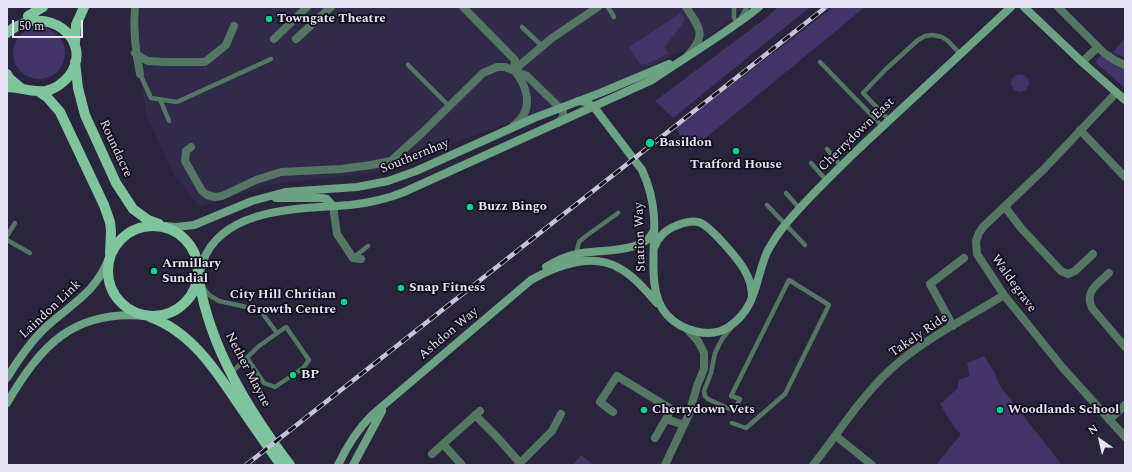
<!DOCTYPE html>
<style>
body{margin:0}
#map{position:relative;width:1132px;height:472px;overflow:hidden;background:#2a243d;font-family:Spectral,serif}
canvas{display:block}
.frame{position:absolute;inset:0;border:8px solid #e5e2f3;pointer-events:none}
.north{position:absolute;left:1080px;top:420px;width:40px;height:40px;-webkit-text-stroke:3px #120f1a;paint-order:stroke;rotate:326deg;font-size:11px;font-weight:700;line-height:16px;text-align:center;color:#e5e2f3}
.north::after{content:'';display:block;margin:auto;width:14px;height:18px;background:#e5e2f3;clip-path:polygon(50% 0,100% 100%,50% 72%,0 100%)}
.scale{position:absolute;left:12px;top:20px;width:71px;height:18px;box-sizing:border-box;border:2px solid #e5e2f3;border-top:0;padding-left:5px;font-size:12px;line-height:14px;white-space:nowrap;color:#e5e2f3;-webkit-text-stroke:3px #120f1a;paint-order:stroke}
</style>
<div id="map">
<canvas width="1132" height="472"></canvas>
<div class="frame"></div>
<div class="north">N</div>
<div class="scale">50 m</div>
</div>
<script>
const ctx = document.querySelector('canvas').getContext('2d');
ctx.lineJoin = 'round';
function paint(path, color) {
  ctx.fillStyle = color;
  ctx.fill(path, 'evenodd');
}
function trace(path, color, width, dash) {
  ctx.strokeStyle = color;
  ctx.lineWidth = width;
  ctx.lineCap = dash ? 'butt' : 'round';
  ctx.setLineDash(dash || []);
  ctx.stroke(path);
}
function write(font, color, halo, rows, align = 'center') {
  ctx.font = font + ' Spectral,serif';
  ctx.lineWidth = 3.5;
  ctx.setLineDash([]);
  ctx.textBaseline = 'middle';
  ctx.strokeStyle = halo;
  ctx.fillStyle = color;
  for (const [text, x, y, turn = 0] of rows) {
    ctx.save();
    ctx.translate(x, y);
    ctx.rotate((+turn || 0) * Math.PI / 180);
    ctx.textAlign = isNaN(turn) ? turn : align;
    if (halo) ctx.strokeText(text, 0, 0);
    ctx.fillText(text, 0, 0);
    ctx.restore();
  }
}
const built = new Path2D(`
 M141 7H745L710 36 616 84 465 139 376 172 268 185 200 207 174 175 146 115 140 68 139 30Z`);
const green = new Path2D(`
 M778 7H810L673 118 655 101 767 17Z
 M833 7H865L690 151 676 128Z
 M681 13 685 20 665 47 669 54 644 65 640 64 629 47Z
 M13 53a26 26 0 1 1 52 0a26 26 0 1 1-52 0Z
 M1125 37V57H1124L1113 53Z
 M1102 55 1125 69V88L1097 64 1096 60Z
 M1011 83a9 9 0 1 1 18 0a9 9 0 1 1-18 0Z
 M984 356 995 373 1000 386 1062 465H936L961 434 954 427 940 404 957 389 959 380 970 376 967 363Z
 M581 455 594 465H573Z`);
const lane = new Path2D(`
 M608 7 614 17
 M734 7V18L737 24
 M740 19 747 7
 M522 27 542 46
 M820 62 883 127
 M408 65 449 106
 M140 74 151 98 177 102 271 59
 M160 99 169 121
 M889 120 863 93 885 70 918 40 925 36 933 35 942 37 948 41 960 54
 M827 149 841 166
 M811 163 827 181
 M786 193 800 209
 M767 205 805 245
 M7 236 15 223
 M7 240 30 253
 M576 254 579 242 586 236 618 213
 M353 258 368 246
 M203 287 209 295 219 301 260 310 277 333
 M731 328 722 339 715 353 711 373 704 391 705 396 708 399 734 411 740 399 731 396 789 280 829 305 785 394 746 428 732 423
 M231 373 259 346 286 327 309 360 303 368 275 387 264 383 247 358`);
const street = new Path2D(`
 M135 7C133 31 135 50 140 74
 M463 7 515 60 514 70
 M686 7C700 28 707 35 688 55
 M1058 7 1104 53 1116 61 1125 65
 M274 39 307 7
 M296 39 331 7
 M135 53 142 58 148 61 164 62H205L226 45 234 26
 M1082 62 1098 47
 M514 70 552 38 598 7
 M1116 93 1043 170 983 227 979 233 976 241 977 254 1004 295 1062 367 1125 437
 M513 126C534 111 529 88 514 70
 M1080 130 1125 177
 M191 147 186 151 185 161 202 191 207 195 215 197 222 196 256 180 281 172 341 169 371 165 391 161 423 132 483 73 497 67H505L527 76 563 111V117L558 123
 M333 206 337 234 353 258 361 259
 M1005 207 1021 228 1061 271 1068 274 1075 271 1093 254
 M1109 273C1098 284 1084 291 1092 308L1125 347
 M953 326 930 284 964 258
 M613 412 600 402 617 376 671 409 666 419
 M475 415 496 436 520 463
 M1109 420 1125 405
 M836 436 872 465
 M655 438 666 419 684 425
 M443 444 462 465
 M432 454 480 411
 M518 465 552 431 561 414
 M665 465 689 414 697 386 704 369V353L698 341 687 329
 M813 465C841 430 864 391 899 362 930 336 969 317 1004 295`);
const secondary = new Path2D(`
 M1024 7 1082 62 1125 100
 M578 101 586 102 594 107 642 170C649 185 653 200 654 217 656 246 646 292 667 315 682 331 711 340 730 326 757 307 755 280 767 252 772 243 778 233 785 225 810 195 839 168 867 141 915 96 963 52 1011 7
 M276 198H322L327 199 333 206
 M165 226 176 227 194 225 252 201 285 192 357 187 388 181 416 171 534 118 600 93 669 64
 M655 246C658 238 664 232 671 228 679 224 689 220 698 222 709 224 741 262 746 273 750 280 752 288 752 297
 M546 267C556 261 566 256 577 254 598 249 646 254 654 230
 M199 279C200 273 201 266 203 261 224 206 303 209 350 205 368 203 387 199 404 192L652 80C688 55 726 34 759 7
 M7 378C18 360 30 342 46 327 72 303 95 294 109 258
 M7 403C41 345 74 309 146 316
 M338 465C347 446 357 430 372 415L531 280C556 266 592 252 619 268 634 276 646 291 657 303
 M353 465 382 411`);
const primary = new Path2D(`
 M28 16 43 7
 M7 33C45 0 96 40 69 76 63 83 55 89 46 91 33 93 20 87 7 87
 M75 43 76 25 84 7
 M75 62 78 88 85 115 116 183 133 209 148 220 159 224
 M7 74 9 78 21 88
 M38 91 47 97 60 112 104 205 110 222 111 231 110 254
 M108 271a45 45 0 1 1 90 0a45 45 0 1 1-90 0Z
 M199 280C210 348 249 411 290 465
 M150 317C189 331 213 366 235 399 250 421 265 443 281 465`);
const rail = new Path2D(`
 M246 465 826 7`);
const markers = [
 [269,19,4,"#00d98c"],
 [650,143,5,"#00d98c"],
 [736,151,4,"#00d98c"],
 [470,207,4,"#00d98c"],
 [154,271,4,"#00d98c"],
 [401,288,4,"#00d98c"],
 [344,302,4,"#00d98c"],
 [293,375,4,"#00d98c"],
 [644,410,4,"#00d98c"],
 [1000,410,4,"#00d98c"]
];
const poiNames = [
 ["Towngate Theatre",277,19],
 ["Basildon",659,143],
 ["Trafford House",736,165,"center"],
 ["Buzz Bingo",478,207],
 ["Armillary",162,264],
 ["Sundial",162,279],
 ["Snap Fitness",409,288],
 ["City Hill Chritian",336,295,"right"],
 ["Growth Centre",336,310,"right"],
 ["BP",301,375],
 ["Cherrydown Vets",652,410],
 ["Woodlands School",1008,410]
];
const streetNames = [
 ["Cherrydown East",857,135,-44],
 ["Roundacre",115,149,65],
 ["Southernhay",415,157,-22],
 ["Station Way",641,237,-92],
 ["Waldegrave",1013,284,54],
 ["Laindon Link",51,310,-43],
 ["Ashdon Way",449,334,-40],
 ["Takely Ride",919,336,-34],
 ["Nether Mayne",247,370,62]
];
paint(built, '#322a49');
paint(green, '#423368');
trace(lane, '#557663', 4.5);
trace(street, '#557663', 8);
trace(secondary, '#6ca284', 8);
trace(primary, '#7ec49d', 10);
trace(rail, '#c8c4d7', 4.5);
trace(rail, '#120f1a', 3, [9]);
for (const [x, y, r, color] of markers) {
  const dot = new Path2D();
  dot.arc(x, y, r, 0, 2 * Math.PI);
  ctx.fillStyle = color;
  ctx.fill(dot);
  trace(dot, '#120f1a', 1.5);
}
write('bold 13px', '#e5e2f3', '#120f1a', poiNames, 'left');
write('13px', '#e5e2f3', '#120f1a', streetNames);
</script>
